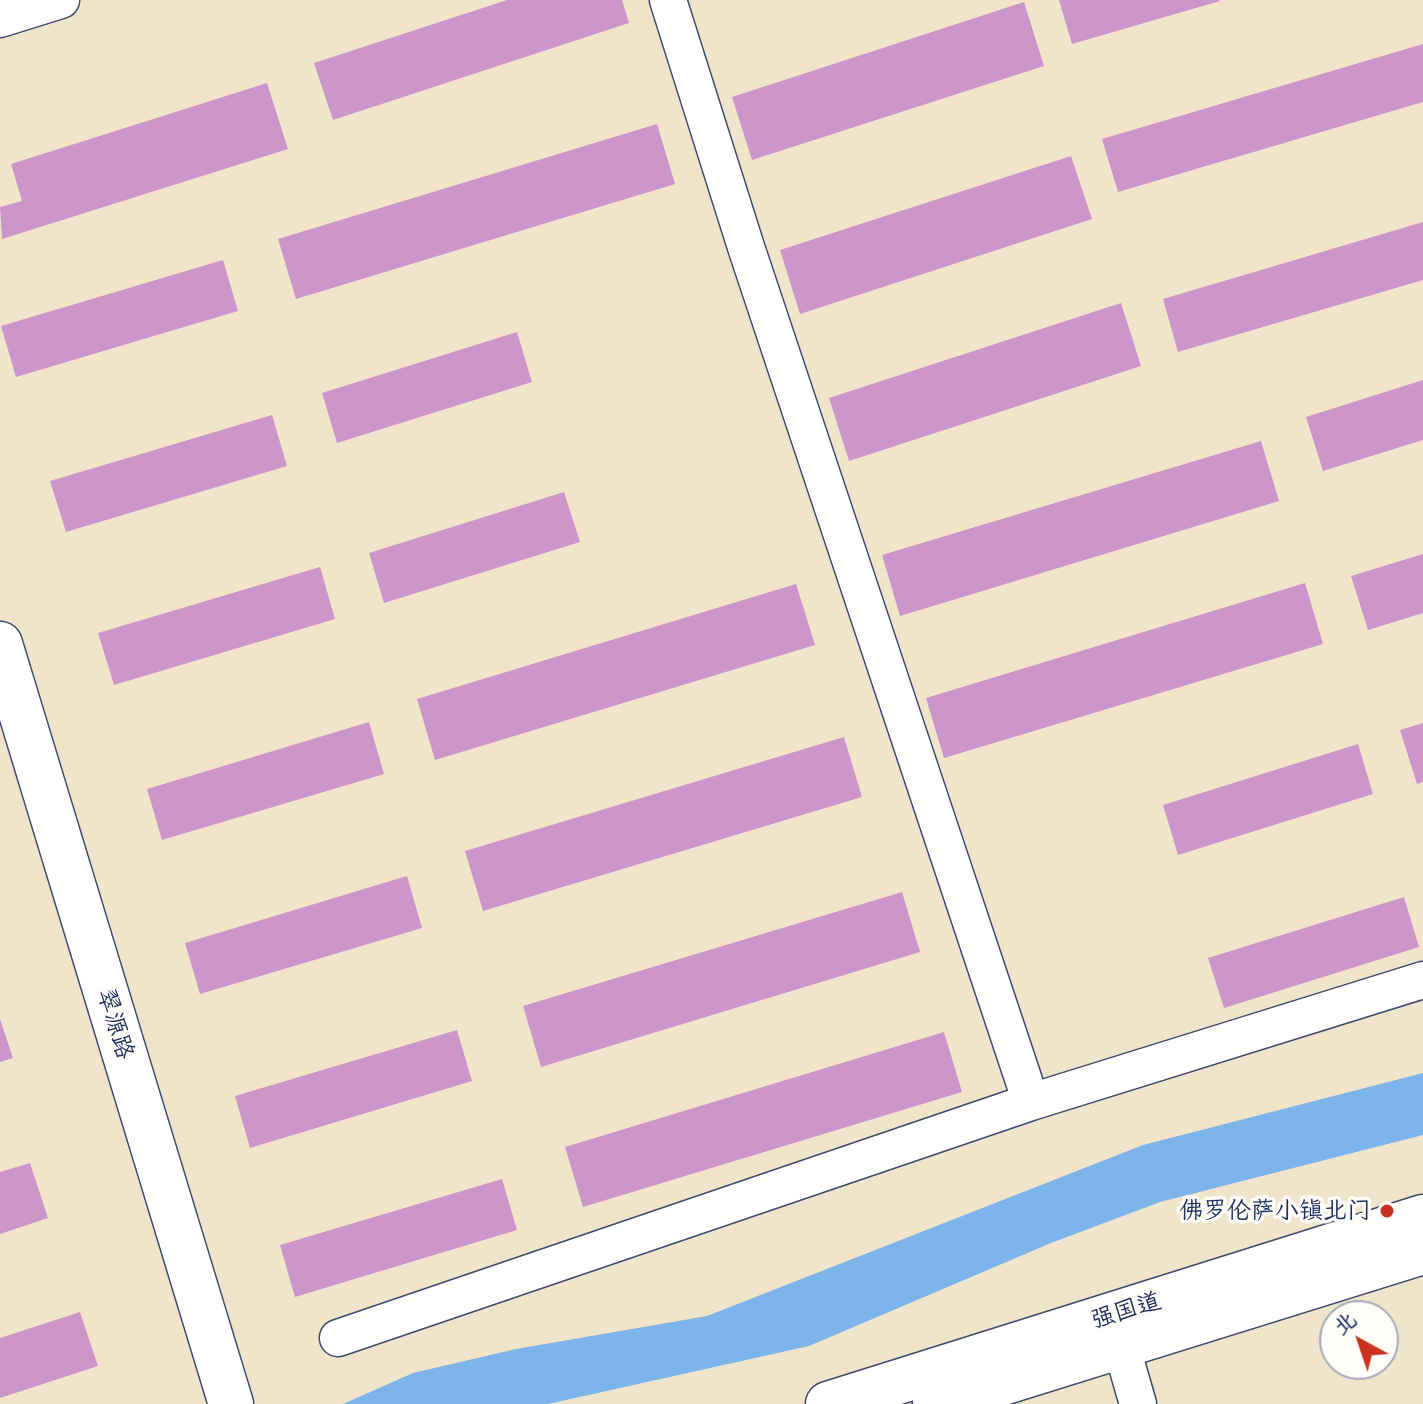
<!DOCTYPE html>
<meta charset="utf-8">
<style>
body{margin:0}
#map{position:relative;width:1423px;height:1404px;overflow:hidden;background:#f0e5ca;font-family:"Comic Neue","LXGW WenKai TC",sans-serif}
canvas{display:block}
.north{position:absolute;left:1319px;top:1300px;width:80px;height:80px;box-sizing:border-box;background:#fdfcf7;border:2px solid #a3aaba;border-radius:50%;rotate:320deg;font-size:22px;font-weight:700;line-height:32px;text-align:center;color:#1b2f5e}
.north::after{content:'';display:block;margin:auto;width:28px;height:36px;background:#c8321e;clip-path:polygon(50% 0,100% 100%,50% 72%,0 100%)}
</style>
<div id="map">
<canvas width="1423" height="1404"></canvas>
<div class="north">北</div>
</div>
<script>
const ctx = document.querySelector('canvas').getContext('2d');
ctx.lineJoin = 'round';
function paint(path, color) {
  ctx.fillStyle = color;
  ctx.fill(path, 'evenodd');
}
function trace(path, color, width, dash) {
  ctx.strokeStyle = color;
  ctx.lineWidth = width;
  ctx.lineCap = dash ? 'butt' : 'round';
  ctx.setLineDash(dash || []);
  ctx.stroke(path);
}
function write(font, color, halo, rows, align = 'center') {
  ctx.font = font + ' "Comic Neue","LXGW WenKai TC",sans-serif';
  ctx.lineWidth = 7;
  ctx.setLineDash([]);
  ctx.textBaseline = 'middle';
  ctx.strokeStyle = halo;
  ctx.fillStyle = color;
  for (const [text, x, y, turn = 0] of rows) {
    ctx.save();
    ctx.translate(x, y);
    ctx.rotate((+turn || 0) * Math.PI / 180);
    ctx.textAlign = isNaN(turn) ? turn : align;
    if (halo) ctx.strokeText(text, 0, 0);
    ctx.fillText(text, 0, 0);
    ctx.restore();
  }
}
const water = new Path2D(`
 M1423 1073V1135L1160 1202 1051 1243 809 1346 548 1404H343L413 1373 516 1349 707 1316 1143 1145Z`);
const building = new Path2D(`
 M507 0H622L629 23 333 120 314 63Z
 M1059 0H1219L1220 1 1072 44Z
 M1024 2 1044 66 752 160 732 97Z
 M1423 44V102L1118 192 1102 139Z
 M267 83 288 149 2 239 0 207 22 201 11 164Z
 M657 124 675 184 296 299 278 239Z
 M1071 156 1092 219 800 314 780 250Z
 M1423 222V280L1178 352 1163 299Z
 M223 260 238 311 16 377 1 326Z
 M1121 303 1141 366 849 461 829 398Z
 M517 332 532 382 337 443 322 393Z
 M1423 380V440L1323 471 1306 417Z
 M272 415 287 466 66 532 50 481Z
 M1261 441 1279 501 900 616 882 555Z
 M564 492 580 542 384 603 369 553Z
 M1423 554V613L1368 630 1351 576Z
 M320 567 335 619 114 685 98 633Z
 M1305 583 1323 644 944 758 926 698Z
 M796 584 815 645 435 760 417 699Z
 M369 722 384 774 162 840 147 789Z
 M1423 723V782L1417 784 1400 730Z
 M844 737 862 797 483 911 465 851Z
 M1358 744 1373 794 1178 855 1163 805Z
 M407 876 422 928 200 994 185 943Z
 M902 892 920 952 541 1067 523 1006Z
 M1404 897 1419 947 1224 1008 1208 958Z
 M0 1019 13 1058 0 1062Z
 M457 1030 472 1081 250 1148 235 1096Z
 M944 1032 962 1092 583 1207 565 1147Z
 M30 1163 48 1218 0 1234V1172Z
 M502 1179 517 1230 295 1297 280 1245Z
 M80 1312 98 1366 0 1398V1338Z`);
const street = new Path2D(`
 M668 0 746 247 1031 1102 1423 980
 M0 19 61 0
 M1114 1321 1138 1404
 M338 1338 1031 1102`);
const secondary = new Path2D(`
 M0 644 231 1404
 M828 1404 1423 1217
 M935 1404 1423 1252`);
const markers = [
 [1387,1211,8,"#c8321e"]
];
const streetNames = [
 ["翠源路",115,1024,73],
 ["强国道",1126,1311,-17]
];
const poiNames = [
 ["佛罗伦萨小镇北门",1371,1211]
];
paint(water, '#7db4ec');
paint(building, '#cd96cb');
trace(street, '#3b4a6e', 39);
trace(secondary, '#3b4a6e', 47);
trace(street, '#fff', 36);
trace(secondary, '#fff', 44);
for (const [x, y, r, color] of markers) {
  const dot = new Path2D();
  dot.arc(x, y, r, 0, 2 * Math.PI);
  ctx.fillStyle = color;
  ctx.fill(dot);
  trace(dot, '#fdfcf7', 3);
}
write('24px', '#1b2f5e', '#fdfcf7', streetNames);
write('24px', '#1b2f5e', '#fdfcf7', poiNames, 'right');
</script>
